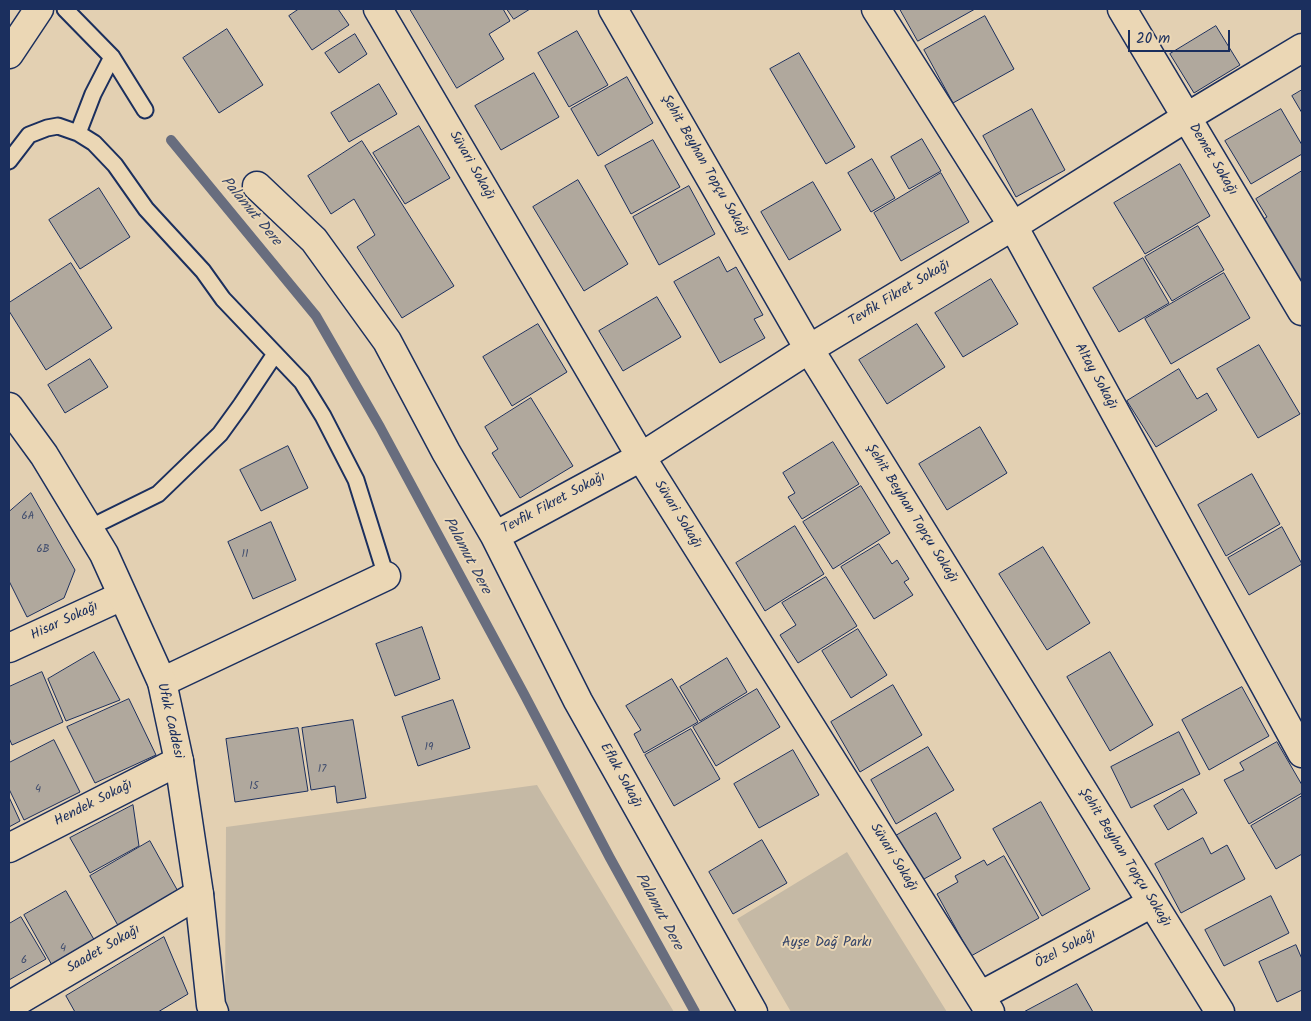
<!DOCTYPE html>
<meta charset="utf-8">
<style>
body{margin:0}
#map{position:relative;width:1311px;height:1021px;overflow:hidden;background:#e3d0b2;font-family:Kalam,sans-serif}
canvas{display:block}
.frame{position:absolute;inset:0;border:10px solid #1b2f5e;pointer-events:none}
.scale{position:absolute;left:1128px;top:30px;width:102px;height:22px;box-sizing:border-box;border:2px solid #1b2f5e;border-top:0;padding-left:6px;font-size:15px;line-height:18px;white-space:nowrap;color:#1b2f5e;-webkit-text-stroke:4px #ebd7b5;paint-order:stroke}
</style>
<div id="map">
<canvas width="1311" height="1021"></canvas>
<div class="frame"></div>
<div class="scale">20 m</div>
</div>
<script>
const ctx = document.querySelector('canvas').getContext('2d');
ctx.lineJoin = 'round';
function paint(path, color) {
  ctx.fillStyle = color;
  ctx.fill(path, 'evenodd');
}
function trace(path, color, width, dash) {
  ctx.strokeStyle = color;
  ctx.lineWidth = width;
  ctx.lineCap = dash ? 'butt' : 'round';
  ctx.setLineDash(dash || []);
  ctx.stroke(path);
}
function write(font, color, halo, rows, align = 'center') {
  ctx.font = font + ' Kalam,sans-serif';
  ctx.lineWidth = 4;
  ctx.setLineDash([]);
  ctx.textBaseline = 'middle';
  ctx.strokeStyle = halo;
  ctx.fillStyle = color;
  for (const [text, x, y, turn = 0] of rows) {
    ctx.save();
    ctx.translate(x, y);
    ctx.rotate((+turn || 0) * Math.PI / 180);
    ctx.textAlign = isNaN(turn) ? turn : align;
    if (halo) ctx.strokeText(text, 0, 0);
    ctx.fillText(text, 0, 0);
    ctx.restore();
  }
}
const green = new Path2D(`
 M537 785 674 1012H230L225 1004 226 827Z
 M847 852 947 1012H791L737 919Z`);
const stream = new Path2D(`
 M171 140 316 316 380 427 524 694 610 858 695 1012`);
const building = new Path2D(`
 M299 9H338L349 25 312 50 289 16Z
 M410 9H503L510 21 489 34 504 59 457 88Z
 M507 9H530L514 19Z
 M900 9H975L918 41Z
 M985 16 1014 69 953 103 924 50Z
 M1216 26 1240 65 1194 93 1170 54Z
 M227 29 263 85 219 113 183 58Z
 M577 31 608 85 569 107 538 53Z
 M355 34 367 54 339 73 325 53Z
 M799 53 855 147 826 164 770 69Z
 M534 73 559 117 501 150 475 106Z
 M627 77 653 123 598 156 571 109Z
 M379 84 397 114 349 142 331 113Z
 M1302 90V113L1292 96Z
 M1032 109 1065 170 1016 197 983 136Z
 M1281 109 1302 145V154L1251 184 1225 141Z
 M419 126 450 178 405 204 373 153Z
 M922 139 941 171 909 189 891 157Z
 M653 140 680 187 631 214 605 166Z
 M362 141 454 286 402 318 357 247 375 235 354 199 331 214 308 176Z
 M872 159 895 198 871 212 848 173Z
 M1180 164 1210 216 1145 254 1114 203Z
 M1302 171V288L1262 220 1267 217 1256 199Z
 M941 173 969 222 901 261 874 213Z
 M578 180 628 264 584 291 533 207Z
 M813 182 841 230 789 260 761 212Z
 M689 186 715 234 659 265 633 217Z
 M99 188 130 237 80 269 49 220Z
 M1198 226 1224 270 1172 301 1145 257Z
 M719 257 727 272 736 267 763 315 754 319 765 338 720 363 674 282Z
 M1143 258 1169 303 1119 332 1093 288Z
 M71 263 112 328 46 370 9 311V303Z
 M1224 273 1250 318 1171 364 1145 319Z
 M991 279 1018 324 963 357 935 313Z
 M657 297 681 337 623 371 599 331Z
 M538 324 567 372 512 406 483 357Z
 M917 324 945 367 887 404 859 360Z
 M1259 345 1300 414 1258 438 1217 369Z
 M90 359 108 387 65 413 48 385Z
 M1179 369 1197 399 1207 393 1217 410 1156 447 1127 401Z
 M531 398 573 466 520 498 492 453 498 449 485 427Z
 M980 427 1007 473 947 510 919 464Z
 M833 442 859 484 802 519 788 497 795 493 783 473Z
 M288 446 308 488 261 511 240 470Z
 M1252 474 1280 524 1226 556 1198 505Z
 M861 486 890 533 833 569 803 522Z
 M31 493 75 570 64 598 27 617 9 581V512Z
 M271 522 296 580 253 599 228 542Z
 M795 526 824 574 765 611 736 563Z
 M1282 527 1302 564 1249 595 1228 558Z
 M879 544 892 564 897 560 909 579 904 582 913 595 874 619 841 567Z
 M1043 547 1090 623 1047 650 999 574Z
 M826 577 857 626 798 663 780 635 796 625 782 603Z
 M422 627 440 679 395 696 376 644Z
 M858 629 887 675 851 698 822 651Z
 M94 652 120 700 66 721 48 679Z
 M1110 652 1153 725 1110 751 1067 677Z
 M727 658 747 692 700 721 680 687Z
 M42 672 63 722 12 745 9 738V687Z
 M672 679 698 722 644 753 634 734 641 730 626 706Z
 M893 685 922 735 860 772 831 722Z
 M1242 687 1269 736 1209 770 1182 720Z
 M757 689 780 727 716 766 693 727Z
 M129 699 156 755 95 783 67 727Z
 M453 700 470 748 418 766 402 717Z
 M353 720 366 798 337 803 335 786 311 790 302 728Z
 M298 728 308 791 235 802 226 739Z
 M691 729 720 779 674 806 645 755Z
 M1179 732 1200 774 1131 808 1111 767Z
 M54 740 80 792 24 820 9 789V763Z
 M1277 742 1302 785V793L1249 824 1224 780 1244 770 1240 763Z
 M928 747 954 790 896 824 871 780Z
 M793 750 819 795 759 828 734 784Z
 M1183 789 1197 813 1168 830 1154 806Z
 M1302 796V854L1276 869 1251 826Z
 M9 797 20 821 9 827Z
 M1041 802 1090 889 1042 916 993 829Z
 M133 805 139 846 90 873 70 838Z
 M936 813 961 858 917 883 892 838Z
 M1203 838 1211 854 1227 845 1245 879 1181 913 1155 864Z
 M762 840 787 883 733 914 709 872Z
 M150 841 180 895 120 929 90 876Z
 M1004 856 1039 918 971 956 937 894 958 882 955 876 984 860 987 865Z
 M66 891 96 943 53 967 24 915Z
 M1271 896 1289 933 1224 966 1205 930Z
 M21 917 46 959 9 980V924Z
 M164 937 188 994 158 1012H75L66 996Z
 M1296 945 1302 959V990L1277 1002 1259 962Z
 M1077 984 1093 1012H1024Z`);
const lane = new Path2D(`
 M65 9 112 57 145 110
 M78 133 93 94 112 57
 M9 161 29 135 47 128 58 126 78 133 94 143 115 165 146 209 203 271 223 299 302 382 323 416 356 480 386 576
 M89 528 158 494 220 434 241 405 275 354`);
const street = new Path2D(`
 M378 9 641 457 990 1012
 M613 9 809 349 1220 1012
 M876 9 1013 226 1302 753
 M1122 9 1302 311
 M257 186 314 240 387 341 446 452 495 536 578 701 753 1012
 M495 536 641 457 809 349 1013 226 1187 117 1302 48
 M9 648 122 596
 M162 682 386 576
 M9 848 179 761
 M980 996 1152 903
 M9 1006 199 894`);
const secondary = new Path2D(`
 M9 407 44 455 104 554 162 682 179 761 199 894 211 1005 214 1012`);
const primary = new Path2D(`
 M9 54 39 9`);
const numberNames = [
 ["6A",28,517],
 ["6B",43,550],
 ["11",245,555],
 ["19",429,748],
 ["17",322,770],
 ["15",254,787],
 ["4",38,790],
 ["4",63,949],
 ["6",24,961]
];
const streetNames = [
 ["Demet Sokağı",1212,160,59],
 ["Süvari Sokağı",471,166,60],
 ["Şehit Beyhan Topçu Sokağı",704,166,60],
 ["Tevfik Fikret Sokağı",900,294,-31],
 ["Altay Sokağı",1095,377,61],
 ["Tevfik Fikret Sokağı",554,504,-28],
 ["Şehit Beyhan Topçu Sokağı",911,514,58],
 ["Süvari Sokağı",677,515,58],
 ["Hisar Sokağı",65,622,-25],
 ["Ufuk Caddesi",169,721,77],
 ["Eflak Sokağı",620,776,61],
 ["Hendek Sokağı",94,804,-27],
 ["Süvari Sokağı",893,858,58],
 ["Şehit Beyhan Topçu Sokağı",1124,858,58],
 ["Saadet Sokağı",104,950,-30],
 ["Özel Sokağı",1066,950,-28]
];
const parkNames = [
 ["Ayşe Dağ Parkı",827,944]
];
const waterNames = [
 ["Palamut Dere",250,212,50],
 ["Palamut Dere",466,556,62],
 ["Palamut Dere",658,912,62]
];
paint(green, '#c5b9a5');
trace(stream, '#686d7e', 10);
paint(building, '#b0a89d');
trace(building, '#1b2f5e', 1);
trace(lane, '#1b2f5e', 19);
trace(street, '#1b2f5e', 31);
trace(secondary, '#1b2f5e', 31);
trace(primary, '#1b2f5e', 31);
trace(lane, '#ebd7b5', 15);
trace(street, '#ebd7b5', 28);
trace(secondary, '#ebd7b5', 28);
trace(primary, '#ebd7b5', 28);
write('11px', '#404d6e', null, numberNames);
write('14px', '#1b2f5e', '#ebd7b5', streetNames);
write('14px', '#344469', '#ebd7b5', parkNames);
write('italic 15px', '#354469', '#ebd7b5', waterNames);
</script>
